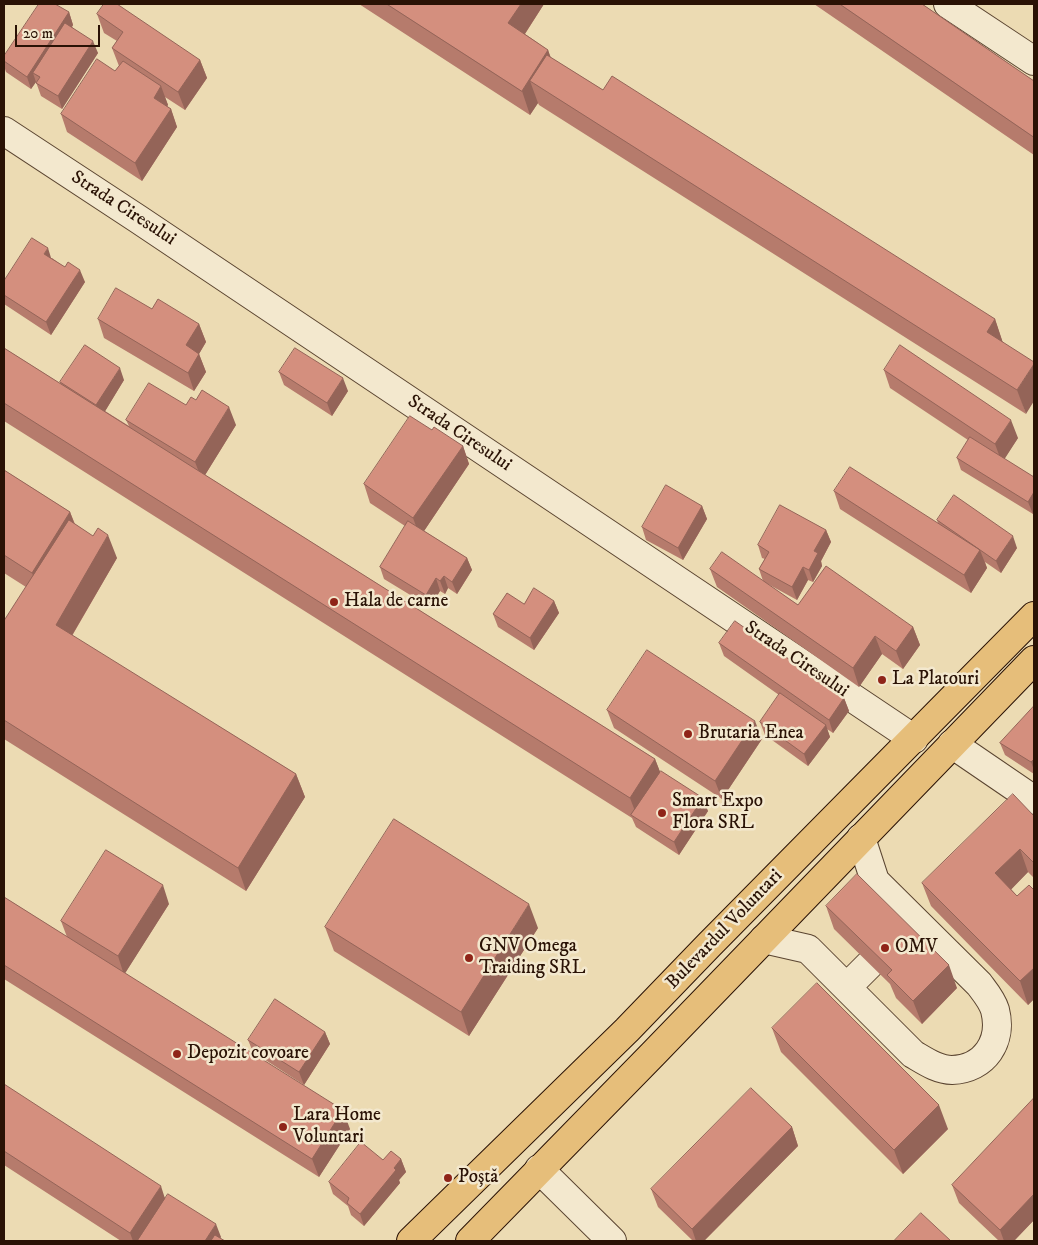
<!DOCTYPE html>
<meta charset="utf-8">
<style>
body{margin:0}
#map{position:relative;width:1038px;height:1245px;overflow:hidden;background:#ecdbb3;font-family:"IM FELL DW Pica",serif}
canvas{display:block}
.frame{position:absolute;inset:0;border:5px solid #2a1205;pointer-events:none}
.scale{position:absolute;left:15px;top:25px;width:85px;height:22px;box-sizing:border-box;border:2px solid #2a1205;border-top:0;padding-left:6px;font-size:15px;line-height:18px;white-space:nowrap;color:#2a1205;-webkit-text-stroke:4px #f3e8ce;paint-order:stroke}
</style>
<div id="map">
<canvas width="1038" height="1245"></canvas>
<div class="frame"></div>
<div class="scale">20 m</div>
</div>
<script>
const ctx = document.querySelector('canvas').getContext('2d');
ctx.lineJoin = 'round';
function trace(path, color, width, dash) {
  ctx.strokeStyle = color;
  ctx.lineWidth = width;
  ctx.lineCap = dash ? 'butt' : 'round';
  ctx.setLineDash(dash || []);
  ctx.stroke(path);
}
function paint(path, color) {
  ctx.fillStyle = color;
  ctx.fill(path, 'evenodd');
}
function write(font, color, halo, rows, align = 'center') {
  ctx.font = font + ' "IM FELL DW Pica",serif';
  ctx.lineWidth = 5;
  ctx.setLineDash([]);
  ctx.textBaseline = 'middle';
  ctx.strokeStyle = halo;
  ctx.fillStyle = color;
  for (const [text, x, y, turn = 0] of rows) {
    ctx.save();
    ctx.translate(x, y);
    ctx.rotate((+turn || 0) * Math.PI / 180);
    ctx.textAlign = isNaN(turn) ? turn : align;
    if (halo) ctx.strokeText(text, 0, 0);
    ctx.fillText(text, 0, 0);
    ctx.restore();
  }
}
const minor = new Path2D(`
 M948 4 1034 61
 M4 131 138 219 914 739
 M952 744 1034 800
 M764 939 808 949 913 1054C925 1061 938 1070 952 1070 985 1069 1003 1041 995 1010 992 1000 985 992 979 984L875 881 861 838
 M847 987 870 964
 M539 1169 612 1241`);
const highway = new Path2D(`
 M411 1241 627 1030 709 945 1034 616
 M470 1241 653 1054 1034 660`);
const wall = new Path2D(`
 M359 4H544L525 34 548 50 550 57 603 90 995 319 1026 414 539 105 538 103 530 115Z
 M814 4H922L1034 81V155Z
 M69 12 73 25 72 27 98 53 62 109 41 96 36 82 31 89 6 72 4 66V56Z
 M97 14 200 60 207 78 185 110 165 97 168 105 167 106 171 109 177 127 142 181 67 132 61 114 115 71 119 66 112 48 117 41 104 33Z
 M52 258 85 282 51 335 4 304V281Z
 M152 309 199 324 206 342 199 354 206 372 194 391 104 338 98 319Z
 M4 348 61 384 60 382 124 380 105 411 129 426 126 420 186 405 236 425 205 475 655 759 660 772 708 811 679 855 636 827 632 818 4 421Z
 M884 370 1018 438 1004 459 1034 477 1033 514 961 470 957 458 968 440 890 388Z
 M279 372 348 391 332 416 284 385Z
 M432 430 463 446 469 464 424 531 467 558 472 570 457 594 448 588 445 594 440 591 430 607 384 579 380 567 405 526 370 503 364 484Z
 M4 470 70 512 75 524 117 558 72 636 296 774 305 797 246 891 4 739V740V621L26 587 4 573Z
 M834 491 938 523 937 520 1017 548 1001 573 985 562 987 568 971 593 840 509Z
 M702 506 707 519 683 560 646 540 642 527Z
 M826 530 831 542 821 561 822 566 813 582 808 580 797 600 766 583 798 605 913 627 920 645 903 669 882 654 859 687 717 587 710 569 763 581 759 569 765 559 762 558 758 545Z
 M554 601 559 613 534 650 498 627 493 614Z
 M719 643 844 698 849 711 833 733 827 729 830 737 808 766 765 735 760 722 779 695 724 656Z
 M1034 706V774L1005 755 1000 743Z
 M607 710 762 739 722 799 614 728Z
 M1034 816V878L1028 872 1011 889 1017 896 1034 890V999L1028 1005 931 906 922 883Z
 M4 897 67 937 61 921 169 904 125 973 350 1129 319 1177 4 979Z
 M826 906 957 988 922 1024 896 998 890 984 834 929Z
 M325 927 538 928 469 1036 334 951Z
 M772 1028 948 1129 903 1174 781 1052Z
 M325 1032 330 1044 304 1085 253 1052 248 1040Z
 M4 1084 221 1237 220 1238 225 1241H121L4 1165Z
 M1034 1098V1220L1014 1241H999L959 1203 952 1185Z
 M792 1127 798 1146 704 1241H693L658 1207 651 1189Z
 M401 1159 406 1172 399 1180 400 1183 364 1226 351 1215 348 1206 333 1194 329 1182 383 1160Z`);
const shadedWall = new Path2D(`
 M521 4H544L517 46 508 23Z
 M69 12 73 25 39 77 33 73 36 82 31 89 27 77Z
 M93 41 98 53 62 109 58 96Z
 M548 50 557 74 530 81 538 103 530 115 522 91Z
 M200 60 207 78 185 110 178 92Z
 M161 86 168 105 160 116 154 98Z
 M171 109 177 127 142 181 135 163Z
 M48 248 52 261 44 254Z
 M80 270 85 282 51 335 46 322Z
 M995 319 1003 343 987 332Z
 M199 324 206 342 193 364 186 345Z
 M199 354 206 372 194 391 188 373Z
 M1034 364V401L1026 414 1017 390Z
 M120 368 124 380 101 418 96 405Z
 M343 378 348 391 332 416 327 403Z
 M229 407 236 425 202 480 195 462Z
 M1011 420 1018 438 1002 463 995 444Z
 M463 446 469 464 420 537 413 518Z
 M1034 492V512L1033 514 1028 502Z
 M702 506 707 519 683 560 678 548Z
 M70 512 79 536 41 596 32 573Z
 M826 530 831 542 821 561 822 566 813 582 809 570 814 551Z
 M108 535 117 558 64 649 56 625Z
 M1013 536 1017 548 1001 573 996 561Z
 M980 550 987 568 971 593 964 575Z
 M467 558 472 570 457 594 452 582Z
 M803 567 808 580 797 600 792 587Z
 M444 576 448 588 445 594 440 581Z
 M436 578 440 591 430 607 426 595Z
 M554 601 559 613 534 650 530 638Z
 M913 627 920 645 903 669 896 651Z
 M875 636 882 654 859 687 853 668Z
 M844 698 849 711 833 733 829 720Z
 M755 721 762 739 722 799 715 781Z
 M826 725 830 737 808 766 804 754Z
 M655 759 664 782 638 819 630 798Z
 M1034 759V770L1031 762Z
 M296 774 305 797 246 891 238 868Z
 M703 798 708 811 679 855 674 842Z
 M1020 849 1028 872 1004 897 995 873Z
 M163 885 169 904 124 975 118 956Z
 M529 904 538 928 469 1036 461 1012Z
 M949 965 957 988 922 1024 913 1001Z
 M1034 968V999L1028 1005 1020 981Z
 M325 1032 330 1044 304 1085 299 1072Z
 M939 1105 948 1129 903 1174 894 1150Z
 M343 1110 350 1129 319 1177 312 1159Z
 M792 1127 798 1146 704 1241H696L692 1229Z
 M401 1159 406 1172 399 1180 400 1183 364 1226 360 1214 394 1168Z
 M161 1186 167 1205 138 1240V1241H133L130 1233Z
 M1034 1194V1220L1014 1241H1004L1000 1230Z
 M216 1224 221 1237 218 1241H205Z`);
const building = new Path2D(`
 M39 4H55L69 12 27 77 4 61V56Z
 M104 4H117L200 60 178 92 112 48 123 32 97 14Z
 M387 4H521L508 23 548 50 522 91Z
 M840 4H922L1034 81V137Z
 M65 23 93 41 58 96 36 83 40 77 33 73Z
 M547 55 603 90 612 76 995 319 987 332 1034 362V364L1017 390 530 81Z
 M97 59 115 71 123 61 161 86 154 98 171 109 135 163 61 114Z
 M32 238 48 248 44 254 65 267 68 262 80 270 46 322 4 295V281Z
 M116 288 152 309 158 299 199 324 186 345 199 354 188 373 98 319Z
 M85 345 120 368 96 405 60 382Z
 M900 345 1011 420 995 444 884 370Z
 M4 348 655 759 630 798 4 403Z
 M295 348 343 378 327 403 279 372Z
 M149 383 186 405 191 397 196 400 202 390 229 407 195 462 126 420Z
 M410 416 432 430 434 427 463 446 413 518 364 484Z
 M970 437 1034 477V492L1028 502 957 458Z
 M850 467 980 550 964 575 834 491Z
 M4 470 70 512 32 573 4 555Z
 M666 485 702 506 678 548 642 527Z
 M954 495 1013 536 996 561 937 520Z
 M780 505 826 530 814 551 818 553 809 570 803 567 792 587 759 569 769 552 758 545Z
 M69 520 93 536 98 528 108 535 56 625 296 774 238 868 4 720V621Z
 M408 521 467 558 452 582 444 576 440 581 436 578 426 595 380 567Z
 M722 552 798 605 826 566 913 627 896 651 875 636 853 668 710 569Z
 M534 588 554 601 530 638 493 614 507 593 524 604Z
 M735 621 844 698 829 720 719 643Z
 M647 650 755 721 715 781 607 710Z
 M780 693 826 725 804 754 760 722Z
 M1034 706V759L1031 762 1000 743Z
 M661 771 703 798 674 842 631 815Z
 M1013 794 1034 816V863L1020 849 995 873 1017 896 1029 885 1034 890V968L1020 981 922 883Z
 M394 819 529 904 461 1012 325 927Z
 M106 850 163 885 118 956 61 921Z
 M857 874 949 965 913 1001 887 975 892 970 826 906Z
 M4 897 343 1110 312 1159 4 965Z
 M817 983 939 1105 894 1150 772 1028Z
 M275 999 325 1032 299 1072 248 1040Z
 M4 1084 161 1186 130 1233 4 1151Z
 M751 1088 792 1127 692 1229 651 1189Z
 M1034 1098V1194L1000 1230 952 1185Z
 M361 1142 383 1160 391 1151 401 1159 394 1168 396 1170 360 1214 347 1203 349 1198 329 1182Z
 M168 1194 216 1224 205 1241H140L138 1240Z
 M921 1213 951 1241H894Z
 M215 1235 225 1241H211Z`);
const markers = [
 [334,602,5,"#8f2418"],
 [882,680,5,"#8f2418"],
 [688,734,5,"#8f2418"],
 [662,813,5,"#8f2418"],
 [885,948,5,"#8f2418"],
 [469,958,5,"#8f2418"],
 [177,1054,5,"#8f2418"],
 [283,1127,5,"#8f2418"],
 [448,1178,5,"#8f2418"]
];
const streetNames = [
 ["Strada Ciresului",123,209,33],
 ["Strada Ciresului",459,434,34],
 ["Strada Ciresului",796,660,34],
 ["Bulevardul Voluntari",725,930,-46]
];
const poiNames = [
 ["Hala de carne",344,602],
 ["La Platouri",892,680],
 ["Brutaria Enea",698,734],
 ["Smart Expo",672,802],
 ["Flora SRL",672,824],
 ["GNV Omega",479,947],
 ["Traiding SRL",479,969],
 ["OMV",895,948],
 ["Depozit covoare",187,1054],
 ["Lara Home",293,1116],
 ["Voluntari",293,1138],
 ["Poștă",458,1178]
];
trace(minor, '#5a4430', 30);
trace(highway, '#2a1205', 30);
trace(minor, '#f3e8ce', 28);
trace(highway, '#e6be7a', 28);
paint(wall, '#b67b6c');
paint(shadedWall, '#946458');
paint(building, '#d48f7e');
trace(building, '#946458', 1);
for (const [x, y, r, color] of markers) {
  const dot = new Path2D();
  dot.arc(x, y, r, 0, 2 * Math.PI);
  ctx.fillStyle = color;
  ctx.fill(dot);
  trace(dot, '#f3e8ce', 2);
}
write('19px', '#2a1205', '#f3e8ce', streetNames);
write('19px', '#2a1205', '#f3e8ce', poiNames, 'left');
</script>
